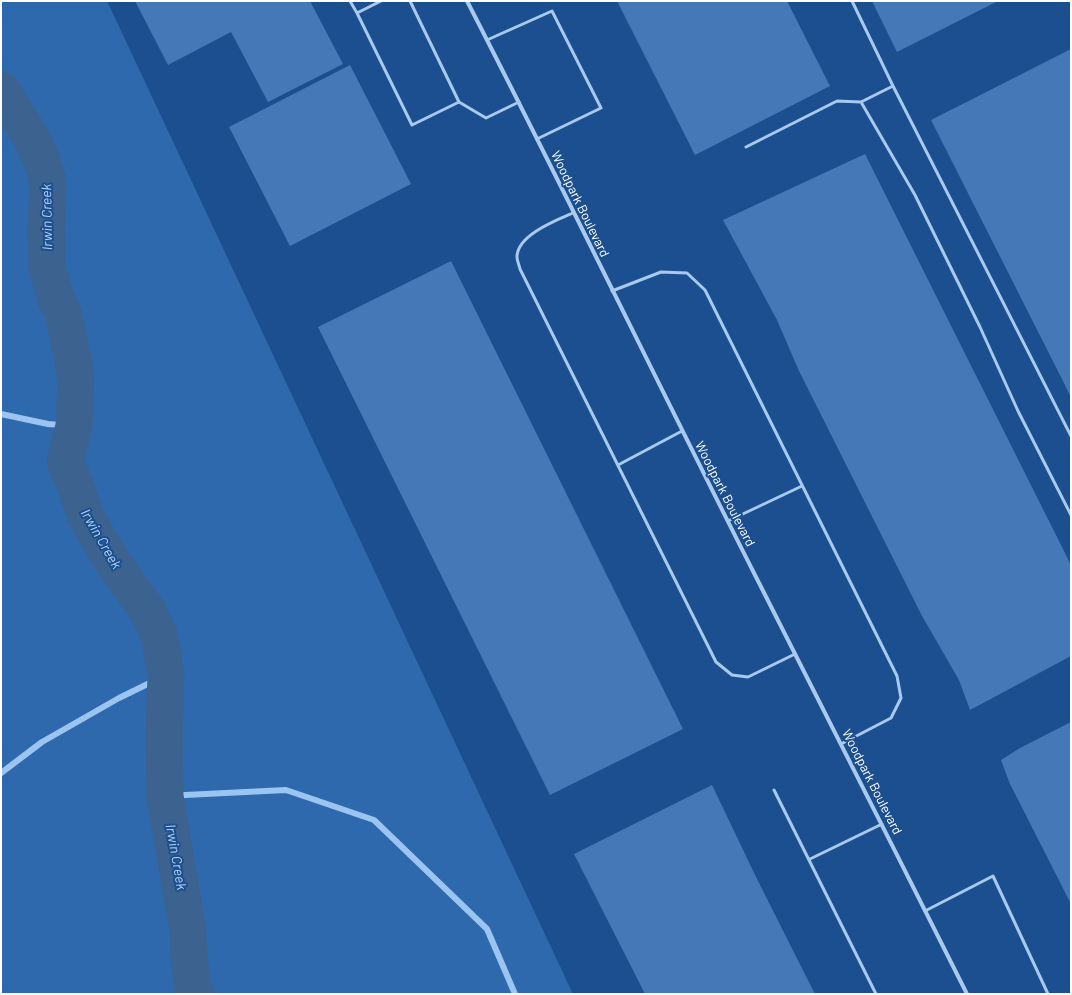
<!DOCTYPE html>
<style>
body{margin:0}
#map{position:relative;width:1072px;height:995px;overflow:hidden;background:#1b4f8f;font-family:Barlow,sans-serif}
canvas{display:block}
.frame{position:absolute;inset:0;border:2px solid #fff;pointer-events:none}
</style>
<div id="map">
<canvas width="1072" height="995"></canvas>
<div class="frame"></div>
</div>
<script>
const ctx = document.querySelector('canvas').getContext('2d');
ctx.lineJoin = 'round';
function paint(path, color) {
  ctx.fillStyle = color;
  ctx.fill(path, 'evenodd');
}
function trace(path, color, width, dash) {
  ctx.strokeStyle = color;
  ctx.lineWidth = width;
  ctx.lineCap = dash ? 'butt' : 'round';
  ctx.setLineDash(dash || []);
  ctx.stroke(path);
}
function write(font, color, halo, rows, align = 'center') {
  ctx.font = font + ' Barlow,sans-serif';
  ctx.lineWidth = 4;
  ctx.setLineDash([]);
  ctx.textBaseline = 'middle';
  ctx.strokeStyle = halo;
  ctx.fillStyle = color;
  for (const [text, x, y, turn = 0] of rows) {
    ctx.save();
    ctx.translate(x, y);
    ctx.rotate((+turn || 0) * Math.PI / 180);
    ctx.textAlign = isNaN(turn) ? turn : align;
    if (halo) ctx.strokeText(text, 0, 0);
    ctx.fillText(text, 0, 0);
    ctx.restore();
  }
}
const green = new Path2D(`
 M1 1H107L573 994H1Z`);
const stream = new Path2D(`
 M1 414 48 424 74 426
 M1 773 42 742 119 698 166 675
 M165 796 286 790 374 820 487 929 515 994`);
const river = new Path2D(`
 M1 90 31 137 41 159 48 181 46 229 47 267 56 299 63 313 73 359 76 382 74 426 65 461 74 482 86 517 112 561 147 610 159 634 166 675 164 733 165 796 188 932 189 957 193 989 196 994`);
const building = new Path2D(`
 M135 1H310L343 64 268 102 231 32 168 65Z
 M617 1H787L830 86 695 155Z
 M872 1H998L897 52Z
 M1071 49V397L931 120Z
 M350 65 411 184 290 246 229 127Z
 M865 154 1071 565V656L970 710 959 680 922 616 799 371 777 320 723 220Z
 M451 261 683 729 550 795 318 327Z
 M1071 722V904L1010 784 1001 760 1020 748Z
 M712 785 757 879 815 994H645L574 854Z`);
const lane = new Path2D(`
 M350 1 357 13
 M381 1 357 13 412 125 459 102
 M410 1 459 102 486 118 519 102
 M852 1 893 86 1071 436
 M487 40 552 11 601 108 537 139
 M861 102 915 195 980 327 1018 411 1071 515
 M746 147 837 101 861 102 893 86
 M573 213C557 220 517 235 517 257 517 260 519 265 520 269L716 662 732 675 748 677 795 654
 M612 291 661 272 687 273 705 290 897 676 901 698 891 718 841 744
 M618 465 682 431
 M728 521 802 486
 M774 790 876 994
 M810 859 882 824
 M925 911 993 876 1048 994`);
const street = new Path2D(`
 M467 1C565 191 658 384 755 575 826 715 897 854 967 994`);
const streetNames = [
 ["Woodpark Boulevard",580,204,64],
 ["Woodpark Boulevard",725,494,63],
 ["Woodpark Boulevard",872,782,63]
];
const waterNames = [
 ["Irwin Creek",47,217,-91],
 ["Irwin Creek",101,539,60],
 ["Irwin Creek",176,857,80]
];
paint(green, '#2e69ad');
trace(stream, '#9cc4f0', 6);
trace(river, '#3c6290', 37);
paint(building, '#4478b7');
trace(lane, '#a9c9ee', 3);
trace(street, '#a9c9ee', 4);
write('13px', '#fff', '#1b4f8f', streetNames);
write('italic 14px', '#b5d3f5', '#1b4f8f', waterNames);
</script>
